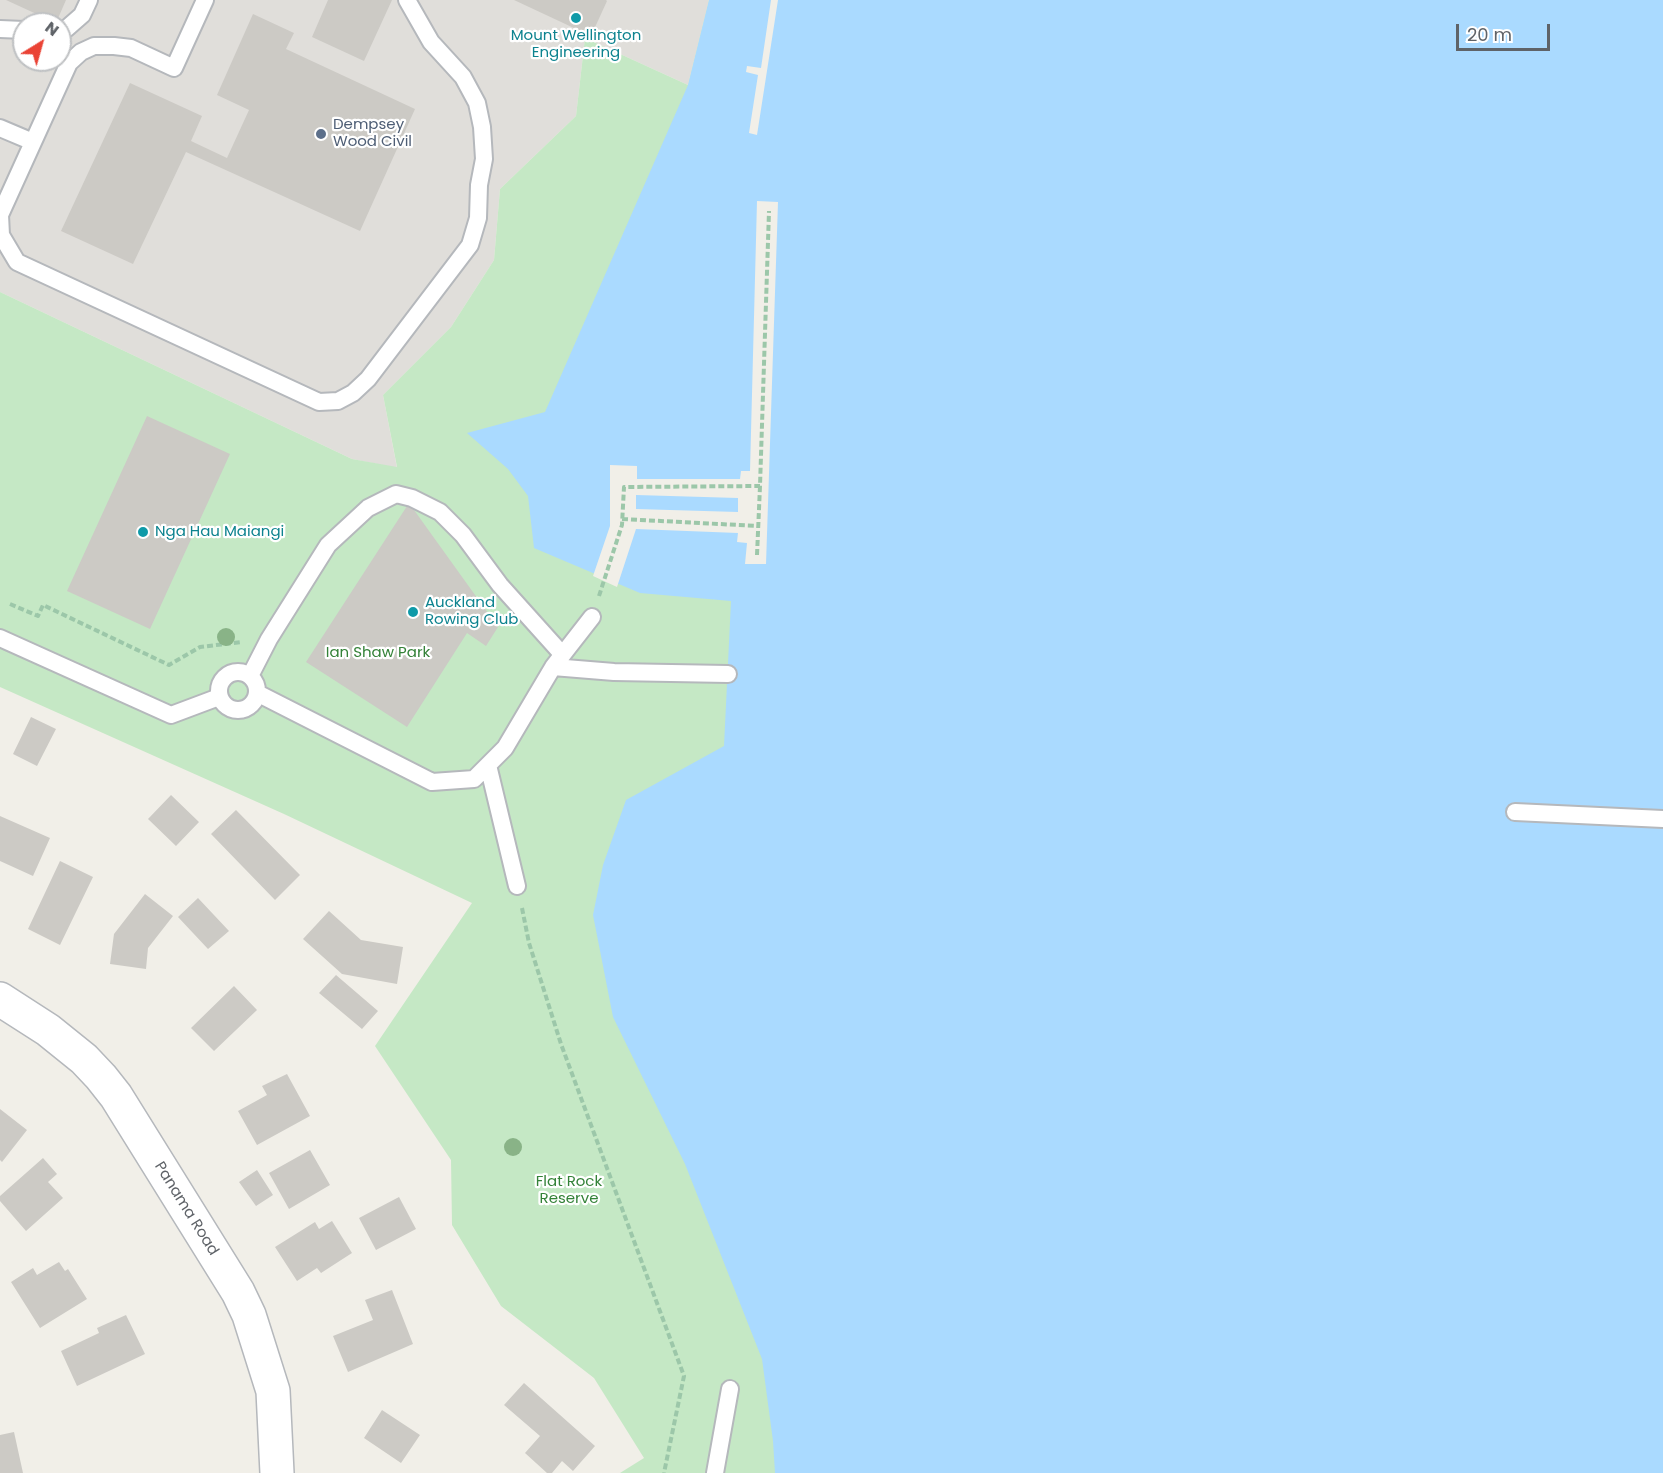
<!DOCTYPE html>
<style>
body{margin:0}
#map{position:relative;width:1663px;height:1473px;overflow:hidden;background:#f1efe8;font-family:Poppins,sans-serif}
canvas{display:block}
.north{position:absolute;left:12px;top:12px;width:60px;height:60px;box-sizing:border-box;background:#fff;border:2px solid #bfc1c3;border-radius:50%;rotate:37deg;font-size:16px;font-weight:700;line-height:24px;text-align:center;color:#5f6368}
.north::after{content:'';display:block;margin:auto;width:21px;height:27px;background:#ea4335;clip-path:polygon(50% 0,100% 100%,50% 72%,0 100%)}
.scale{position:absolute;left:1456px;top:24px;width:94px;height:27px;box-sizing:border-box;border:3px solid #5f6368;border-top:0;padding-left:8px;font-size:18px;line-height:21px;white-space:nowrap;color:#5f6368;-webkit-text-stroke:4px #fff;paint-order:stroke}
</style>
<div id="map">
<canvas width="1663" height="1473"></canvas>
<div class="north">N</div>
<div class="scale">20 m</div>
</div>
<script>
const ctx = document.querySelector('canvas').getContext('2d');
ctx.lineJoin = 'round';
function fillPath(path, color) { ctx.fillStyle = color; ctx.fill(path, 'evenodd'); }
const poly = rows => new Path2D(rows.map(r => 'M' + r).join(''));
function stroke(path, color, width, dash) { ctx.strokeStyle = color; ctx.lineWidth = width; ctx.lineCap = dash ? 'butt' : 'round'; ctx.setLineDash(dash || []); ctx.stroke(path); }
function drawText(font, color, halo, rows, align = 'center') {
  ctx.font = font + ' Poppins,sans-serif'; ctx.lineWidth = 4.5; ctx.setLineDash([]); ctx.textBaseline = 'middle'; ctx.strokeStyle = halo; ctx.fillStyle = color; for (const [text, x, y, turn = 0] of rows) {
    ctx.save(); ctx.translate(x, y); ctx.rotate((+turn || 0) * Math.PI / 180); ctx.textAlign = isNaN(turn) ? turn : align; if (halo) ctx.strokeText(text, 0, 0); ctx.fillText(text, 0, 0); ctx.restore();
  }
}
fillPath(poly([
 [0,0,709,0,688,85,585,38,576,116,500,189,494,260,451,327,383,395,397,468,352,459,0,292],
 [24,24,60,24,60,60,24,60]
]), '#e0deda');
fillPath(poly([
 [709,0,793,611,820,1473,620,1473,644,1458,594,1378,501,1306,452,1225,451,1160,375,1046,472,903,284,814,0,687,0,292,352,459,397,467,383,395,451,327,494,260,500,189,576,116,585,38,688,85]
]), '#c5e8c5');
fillPath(poly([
 [709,0,1663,0,1663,1473,775,1473,773,1441,762,1359,685,1164,613,1017,593,915,603,865,626,800,724,746,731,601,640,593,534,548,528,496,508,469,467,433,545,412,688,85]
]), '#aadaff');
fillPath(poly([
 [771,0,778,0,757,135,749,133,758,75,746,72,747,66,761,68],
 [757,201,778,202,766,564,745,564,747,543,737,542,738,533,636,529,617,587,593,576,610,526,610,465,637,466,637,479,740,479,741,471,750,471],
 [636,495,738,498,738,512,636,509]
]), '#f1efe8');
fillPath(poly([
 [6,0,66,0,56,23],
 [328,0,392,0,364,61,312,37],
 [514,0,606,0,607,1,591,36],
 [253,14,294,33,286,49,415,109,360,231,186,152,133,264,61,231,130,83,202,116,191,141,227,158,249,110,217,95],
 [147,416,230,454,150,629,67,591],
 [409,503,498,627,486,646,467,633,407,727,306,662],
 [31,717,56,729,37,766,13,754],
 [171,795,199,822,176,846,148,819],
 [236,810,300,875,275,900,211,834],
 [0,816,50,838,33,876,0,861],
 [60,861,93,877,60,945,28,929],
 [145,894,173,916,148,948,146,969,110,964,114,934],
 [198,898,229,931,208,949,178,917],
 [329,911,361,940,403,947,397,984,342,974,303,939],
 [336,975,378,1011,362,1029,319,993],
 [234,986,257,1010,214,1051,191,1028],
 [287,1074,310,1116,257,1145,238,1111,267,1095,262,1086],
 [0,1109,27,1130,2,1162,0,1160],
 [310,1150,330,1185,289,1209,269,1173],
 [43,1158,57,1174,48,1182,63,1198,26,1231,0,1201,0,1196],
 [257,1170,273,1195,256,1206,239,1182],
 [399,1197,416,1229,376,1250,359,1218],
 [332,1221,352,1253,321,1273,317,1268,297,1281,275,1247,315,1222,319,1229],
 [59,1262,65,1271,68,1269,87,1299,40,1328,11,1282,33,1268,37,1275],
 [392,1290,413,1344,348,1372,333,1336,373,1320,365,1300],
 [126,1315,145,1354,77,1386,61,1351,99,1333,97,1328],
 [524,1383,595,1446,573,1471,562,1461,552,1473,547,1473,525,1453,540,1436,504,1405],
 [382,1410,420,1435,401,1463,364,1438],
 [14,1432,23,1473,0,1473,0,1435]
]), '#cccac5');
const service = poly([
 [205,0,174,68,131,48,114,46,94,46,81,52,69,63,0,215,1,235,17,262,319,402,338,401,353,393,368,379,470,245,478,218,479,185,484,159,482,127,477,103,463,77,431,42,407,0],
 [0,29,24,30],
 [60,30,66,29,82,15,89,0],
 [0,128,33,142],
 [0,638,171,715,219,697],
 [553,667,614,672,728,674],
 '219 691a19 19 0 1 1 38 0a19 19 0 1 1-38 0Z',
 [250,676,269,639,328,545,368,508,396,494,412,498,440,512,463,535,500,585,562,654],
 [257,693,432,782,474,779,505,748,553,667,592,617],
 [488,765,517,886],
 [1515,812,1663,819],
 [715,1473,730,1389]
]);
const minor = poly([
 [0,999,48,1030,84,1059,101,1077,116,1096,238,1292,249,1315,273,1391,277,1473]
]);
stroke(service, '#b5b8bc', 20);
stroke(minor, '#b5b8bc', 36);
stroke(poly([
 [622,519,758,526],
 [757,555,760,486],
 [599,596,622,525,624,487,760,486,769,211],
 [10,604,38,616,43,605,169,665,200,647,242,642],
 [522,908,529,943,561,1044,684,1376,664,1473]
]), '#9cc7a9', 4, [6, 3]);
stroke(service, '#fff', 16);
stroke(minor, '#fff', 33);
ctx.fillStyle = '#89b387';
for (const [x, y] of [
 [226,637],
 [513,1147]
]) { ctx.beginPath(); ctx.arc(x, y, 9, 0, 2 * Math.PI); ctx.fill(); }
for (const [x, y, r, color] of [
 [576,18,6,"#0f9aa8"],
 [321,134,6,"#5c6f8a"],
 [143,532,6,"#0f9aa8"],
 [413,612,6,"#0f9aa8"]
]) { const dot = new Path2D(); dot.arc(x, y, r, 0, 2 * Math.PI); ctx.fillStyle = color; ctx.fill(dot); stroke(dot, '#fff', 2); }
drawText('15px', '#0d838f', '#fff', [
 ["Mount Wellington",576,36,"center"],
 ["Engineering",576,53,"center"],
 ["Nga Hau Maiangi",155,532],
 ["Auckland",425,603],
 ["Rowing Club",425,620]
], 'left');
drawText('15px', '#4e5e75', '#fff', [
 ["Dempsey",333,125],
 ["Wood Civil",333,142]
], 'left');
drawText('15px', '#348238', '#fff', [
 ["Ian Shaw Park",378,653],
 ["Flat Rock",569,1182],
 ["Reserve",569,1199]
]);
drawText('15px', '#5f6368', '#fff', [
 ["Panama Road",186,1209,58]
]);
</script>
